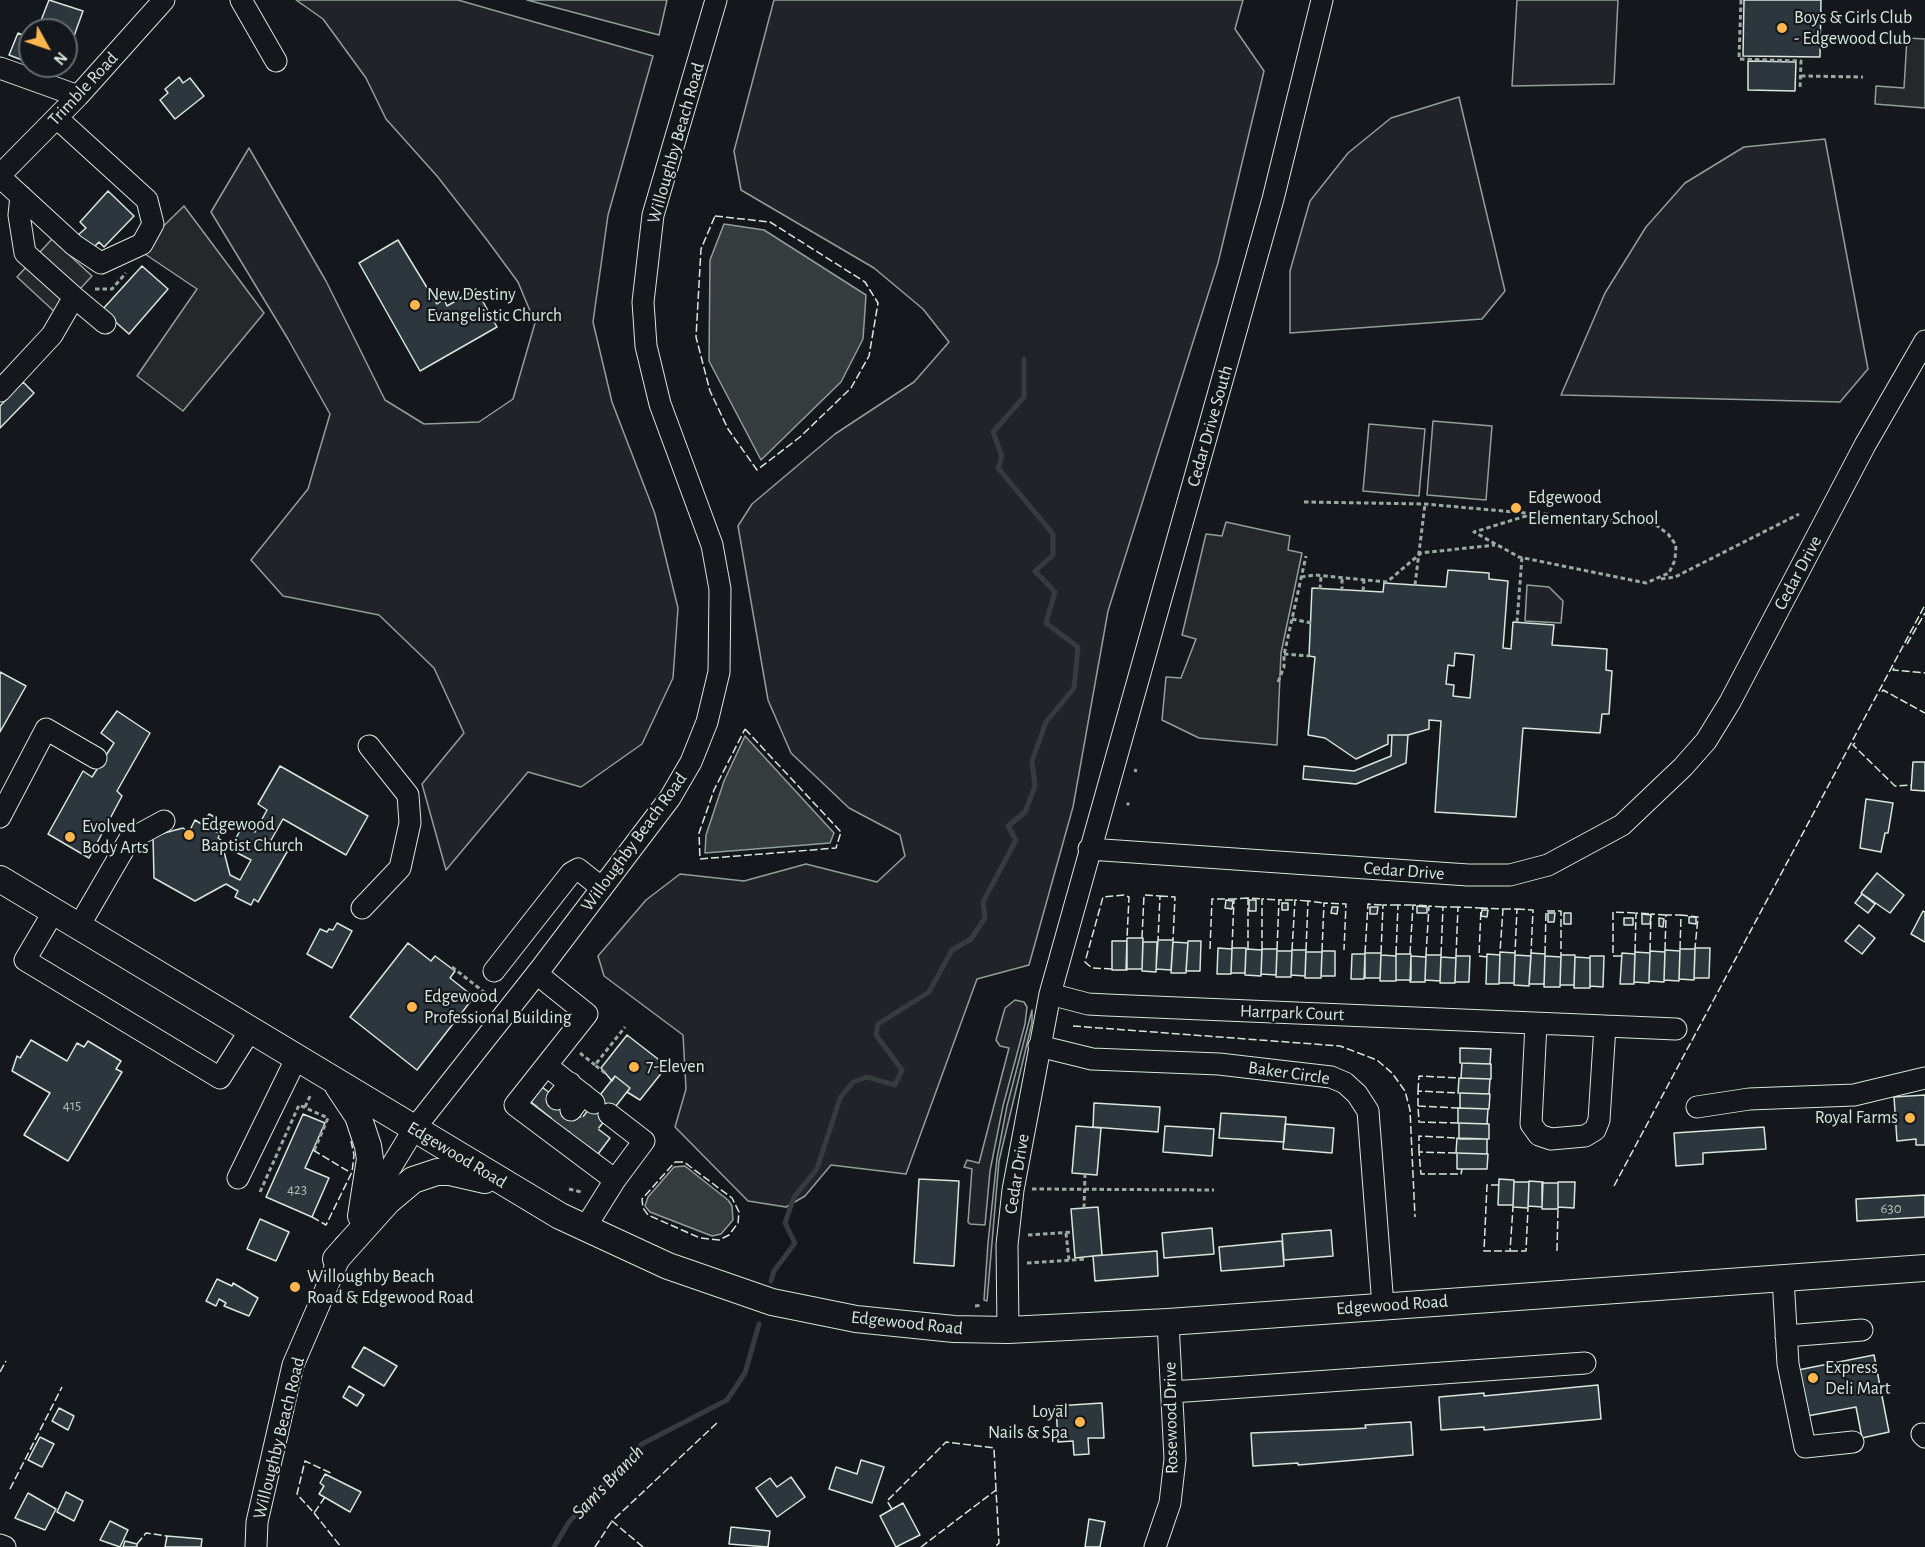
<!DOCTYPE html>
<style>
body{margin:0}
#map{position:relative;width:1925px;height:1547px;overflow:hidden;background:#14181c;font-family:"Alegreya Sans",sans-serif}
canvas{display:block}
.north{position:absolute;left:18px;top:18px;width:60px;height:60px;box-sizing:border-box;background:#14181c;border:2px solid #626a69;border-radius:50%;rotate:130deg;font-size:16px;font-weight:700;line-height:24px;text-align:center;color:#d8e6dc}
.north::after{content:'';display:block;margin:auto;width:21px;height:27px;background:#ffb74d;clip-path:polygon(50% 0,100% 100%,50% 72%,0 100%)}
</style>
<div id="map">
<canvas width="1925" height="1547"></canvas>
<div class="north">N</div>
</div>
<script>
const ctx = document.querySelector('canvas').getContext('2d');
ctx.lineJoin = 'round';
function fillPath(path, color) { ctx.fillStyle = color; ctx.fill(path, 'evenodd'); }
const poly = rows => new Path2D(rows.map(r => 'M' + r).join(''));
function stroke(path, color, width, dash) { ctx.strokeStyle = color; ctx.lineWidth = width; ctx.lineCap = dash ? 'butt' : 'round'; ctx.setLineDash(dash || []); ctx.stroke(path); }
function drawText(font, color, halo, rows, align = 'center') {
  ctx.font = font + ' "Alegreya Sans",sans-serif'; ctx.lineWidth = 4.5; ctx.setLineDash([]); ctx.textBaseline = 'middle'; ctx.strokeStyle = halo; ctx.fillStyle = color; for (const [text, x, y, turn = 0] of rows) {
    ctx.save(); ctx.translate(x, y); ctx.rotate((+turn || 0) * Math.PI / 180); ctx.textAlign = isNaN(turn) ? turn : align; if (halo) ctx.strokeText(text, 0, 0); ctx.fillText(text, 0, 0); ctx.restore();
  }
}
const green = poly([
 [296,0,458,0,653,56,608,215,593,322,612,402,655,514,678,608,673,678,642,744,581,787,528,772,446,870,422,784,464,733,434,668,379,615,283,596,251,560,308,489,330,414,288,339,211,212,249,148,326,281,385,400,424,424,479,422,513,399,535,323,518,282,487,240,437,176,386,119,366,78,323,19,296,0],
 [527,0,667,0,659,35,527,0],
 [774,0,1243,0,1235,29,1264,71,1218,263,1108,611,1073,807,1029,965,977,979,906,1174,831,1165,805,1196,786,1207,748,1201,675,1127,686,1089,683,1035,604,976,598,956,646,900,680,874,744,881,806,864,877,882,905,856,900,835,849,808,791,753,768,700,738,526,752,504,835,434,914,382,949,342,923,309,874,268,741,190,734,151,774,0],
 [1517,0,1618,0,1614,84,1512,86,1517,0],
 [1459,97,1505,291,1482,319,1290,333,1290,271,1310,201,1348,153,1391,118,1459,97],
 [1825,139,1868,369,1840,402,1561,395,1605,293,1646,227,1685,183,1744,147,1825,139],
 [1433,421,1492,426,1486,500,1427,495,1433,421],
 [1369,424,1425,429,1419,496,1363,491,1369,424],
 [1527,585,1549,587,1563,601,1561,623,1525,621,1527,585],
 [1015,1000,1024,1002,1027,1007,1025,1024,1003,1106,990,1171,985,1225,970,1224,968,1222,972,1169,964,1167,967,1160,979,1163,1009,1048,1000,1046,996,1040,1005,1008,1015,1000],
 [1032,1010,1032,1023,999,1161,987,1301,984,1300,988,1243,997,1158,1007,1106,1032,1010]
]);
fillPath(green, '#202428');
stroke(green, '#939e99', 1.5);
const parking = poly([
 [1907,38,1925,39,1925,108,1875,104,1876,86,1904,88,1907,38],
 [184,206,264,313,183,411,137,376,197,289,139,250,184,206],
 [52,239,92,276,57,314,17,277,52,239],
 [1226,522,1290,536,1288,550,1302,553,1281,653,1277,745,1199,738,1162,720,1166,677,1181,678,1196,639,1182,635,1206,534,1222,536,1226,522]
]);
fillPath(parking, '#24282b');
stroke(parking, '#939e99', 1.5);
const water = poly([
 [724,224,764,230,866,295,863,339,841,382,761,460,709,361,710,260,724,224],
 [745,736,834,833,830,843,705,853,706,835,724,781,745,736],
 [685,1166,728,1200,732,1206,733,1220,721,1234,712,1236,650,1212,645,1206,648,1197,674,1167,685,1166]
]);
fillPath(water, '#363b3e');
stroke(water, '#939e99', 1.5);
stroke(poly([
 [771,1281,774,1271,795,1243,785,1223,794,1197,817,1169,840,1098,853,1082,867,1077,895,1085,902,1070,876,1035,878,1024,929,992,952,950,971,939,985,918,983,902,1016,840,1008,826,1025,812,1035,786,1032,761,1046,722,1074,688,1078,647,1046,623,1055,592,1035,571,1053,555,1053,534,998,468,1002,456,993,432,1024,397,1024,359],
 [554,1547,569,1522,642,1444,727,1400,745,1373,759,1324]
]), '#363b3e', 5);
const building = poly([
 [49,0,83,11,74,36,66,33,66,30,40,23,49,0],
 [1744,0,1821,0,1820,57,1743,56,1744,0],
 [18,33,30,38,30,63,9,55,18,33],
 [1748,61,1796,62,1795,91,1748,90,1748,61],
 [179,77,183,83,190,78,204,96,175,119,160,100,168,93,165,89,179,77],
 [108,191,134,216,104,247,99,242,92,249,78,235,86,228,80,222,108,191],
 [398,240,437,304,444,299,447,306,476,289,497,327,420,371,359,263,398,240],
 [142,266,168,289,129,334,102,310,142,266],
 [23,382,34,393,0,428,0,406,23,382],
 [1448,570,1489,573,1489,579,1508,581,1503,648,1511,649,1513,622,1554,625,1552,645,1607,649,1606,670,1612,671,1609,714,1602,714,1600,733,1523,728,1516,817,1435,812,1441,721,1429,720,1429,729,1408,735,1388,735,1388,744,1356,759,1325,738,1308,735,1315,657,1309,656,1312,588,1383,592,1384,583,1446,587,1448,570],
 [1455,653,1474,655,1470,698,1453,696,1454,685,1446,684,1448,665,1454,666,1455,653],
 [0,672,26,686,0,732,0,672],
 [117,711,150,733,117,791,122,796,89,858,48,834,83,771,92,777,114,743,101,733,117,711],
 [1392,735,1408,735,1406,763,1356,784,1303,779,1304,766,1354,771,1391,756,1392,735],
 [1913,762,1925,762,1925,791,1911,790,1913,762],
 [280,766,368,816,346,855,283,819,270,842,287,852,258,902,254,899,251,905,235,897,238,891,226,884,195,901,154,878,153,836,183,828,189,832,195,820,203,825,209,814,218,819,212,829,220,834,218,838,221,840,230,875,240,880,251,860,230,849,243,825,255,832,267,810,258,804,280,766],
 [1866,799,1893,803,1888,833,1885,833,1881,852,1860,848,1866,799],
 [1877,873,1904,895,1890,913,1861,893,1877,873],
 [1862,894,1875,904,1868,913,1855,903,1862,894],
 [1226,900,1233,901,1232,909,1225,908,1226,900],
 [1249,900,1256,900,1256,911,1249,911,1249,900],
 [1282,903,1288,903,1288,910,1282,910,1282,903],
 [1417,906,1427,907,1427,913,1417,913,1417,906],
 [1332,907,1338,907,1337,914,1331,913,1332,907],
 [1370,907,1378,907,1377,914,1370,914,1370,907],
 [1482,910,1488,910,1487,917,1481,916,1482,910],
 [1923,911,1925,912,1925,942,1911,934,1923,911],
 [1548,913,1555,913,1554,922,1548,922,1548,913],
 [1564,913,1571,913,1571,924,1564,924,1564,913],
 [1642,914,1651,915,1650,924,1642,924,1642,914],
 [1689,917,1696,917,1696,924,1689,923,1689,917],
 [1624,918,1633,918,1633,925,1624,925,1624,918],
 [1659,918,1664,919,1663,927,1659,926,1659,918],
 [337,923,352,931,332,968,307,954,320,929,327,932,329,929,333,930,337,923],
 [1859,925,1875,938,1862,954,1845,941,1859,925],
 [1127,938,1143,938,1142,969,1126,969,1127,938],
 [1158,940,1173,940,1171,970,1156,969,1158,940],
 [1112,941,1127,941,1127,970,1112,970,1112,941],
 [1188,941,1201,941,1200,971,1186,971,1188,941],
 [1143,942,1157,942,1156,972,1142,971,1143,942],
 [1173,942,1188,943,1186,973,1171,973,1173,942],
 [408,943,431,961,435,956,455,971,450,978,474,997,417,1070,350,1017,408,943],
 [1218,948,1232,949,1231,974,1217,974,1218,948],
 [1232,948,1246,948,1245,973,1231,973,1232,948],
 [1695,948,1710,948,1709,978,1694,978,1695,948],
 [1246,949,1262,950,1261,976,1245,975,1246,949],
 [1262,949,1277,949,1276,975,1261,974,1262,949],
 [1680,949,1695,949,1694,980,1679,979,1680,949],
 [1292,950,1306,950,1305,976,1291,975,1292,950],
 [1665,950,1680,951,1679,981,1664,980,1665,950],
 [1277,951,1292,951,1291,977,1276,977,1277,951],
 [1322,951,1335,951,1335,976,1321,976,1322,951],
 [1650,951,1665,952,1664,982,1649,981,1650,951],
 [1306,952,1322,952,1321,978,1305,978,1306,952],
 [1500,952,1515,953,1514,983,1499,983,1500,952],
 [1635,952,1650,953,1649,983,1634,982,1635,952],
 [1365,953,1381,953,1380,978,1365,978,1365,953],
 [1531,953,1545,954,1544,984,1529,984,1531,953],
 [1622,953,1635,954,1634,984,1620,984,1622,953],
 [1352,954,1365,954,1364,979,1351,979,1352,954],
 [1396,954,1411,954,1411,980,1396,980,1396,954],
 [1487,954,1500,955,1499,984,1486,984,1487,954],
 [1381,955,1396,956,1396,981,1380,981,1381,955],
 [1426,955,1441,955,1440,981,1425,980,1426,955],
 [1515,955,1531,956,1529,986,1514,985,1515,955],
 [1561,955,1575,955,1574,985,1560,985,1561,955],
 [1411,956,1426,957,1425,982,1410,982,1411,956],
 [1456,956,1470,956,1469,982,1455,982,1456,956],
 [1545,956,1561,957,1560,987,1544,987,1545,956],
 [1590,956,1604,956,1603,987,1590,986,1590,956],
 [1441,957,1456,958,1455,983,1440,983,1441,957],
 [1575,957,1590,958,1590,988,1574,988,1575,957],
 [627,1035,667,1066,640,1100,627,1092,630,1088,615,1076,612,1081,601,1068,627,1035],
 [31,1040,67,1061,77,1043,84,1047,88,1041,121,1061,116,1069,122,1072,68,1161,24,1135,50,1093,12,1071,17,1056,20,1058,31,1040],
 [1460,1048,1491,1049,1490,1064,1460,1063,1460,1048],
 [1462,1063,1491,1064,1491,1079,1461,1078,1462,1063],
 [615,1076,630,1088,598,1129,610,1138,598,1154,531,1102,542,1087,582,1118,615,1076],
 [1459,1078,1490,1079,1489,1094,1458,1093,1459,1078],
 [1460,1093,1490,1094,1489,1109,1460,1108,1460,1093],
 [1925,1095,1925,1145,1916,1145,1916,1139,1897,1141,1894,1097,1925,1095],
 [1094,1103,1160,1107,1158,1132,1093,1127,1094,1103],
 [1458,1108,1488,1109,1487,1124,1458,1123,1458,1108],
 [1221,1113,1286,1117,1284,1142,1219,1138,1221,1113],
 [303,1114,325,1123,305,1168,329,1178,312,1217,266,1197,303,1114],
 [1459,1123,1489,1124,1489,1139,1459,1139,1459,1123],
 [1285,1124,1334,1128,1332,1153,1283,1149,1285,1124],
 [1076,1126,1101,1128,1097,1175,1072,1173,1076,1126],
 [1165,1126,1214,1129,1212,1156,1163,1152,1165,1126],
 [1764,1127,1766,1149,1703,1153,1703,1164,1676,1166,1674,1133,1764,1127],
 [1457,1138,1487,1139,1487,1154,1456,1153,1457,1138],
 [1457,1153,1488,1154,1487,1169,1457,1169,1457,1153],
 [919,1179,959,1181,954,1266,914,1263,919,1179],
 [1499,1179,1514,1180,1513,1205,1498,1205,1499,1179],
 [1529,1181,1543,1182,1542,1207,1528,1206,1529,1181],
 [1514,1182,1529,1182,1528,1208,1513,1207,1514,1182],
 [1558,1182,1575,1182,1574,1208,1558,1207,1558,1182],
 [1542,1183,1558,1183,1558,1209,1542,1209,1542,1183],
 [1925,1195,1925,1217,1857,1221,1856,1199,1925,1195],
 [1098,1207,1102,1255,1075,1258,1071,1209,1098,1207],
 [260,1219,289,1232,276,1261,247,1249,260,1219],
 [1212,1228,1214,1254,1164,1258,1162,1233,1212,1228],
 [1331,1230,1333,1256,1284,1260,1282,1234,1331,1230],
 [1282,1241,1284,1266,1221,1271,1219,1247,1282,1241],
 [1157,1251,1158,1276,1095,1281,1093,1256,1157,1251],
 [217,1279,232,1286,233,1283,258,1298,249,1316,224,1306,226,1303,219,1299,216,1306,206,1301,217,1279],
 [364,1347,397,1366,384,1386,352,1367,364,1347],
 [1874,1355,1889,1432,1862,1438,1856,1407,1807,1416,1798,1370,1874,1355],
 [1598,1385,1601,1419,1484,1430,1484,1427,1441,1430,1439,1397,1484,1393,1484,1396,1598,1385],
 [349,1386,364,1395,357,1406,343,1397,349,1386],
 [1102,1403,1104,1438,1088,1438,1089,1454,1074,1455,1073,1441,1058,1442,1056,1406,1102,1403],
 [59,1408,74,1416,68,1430,52,1421,59,1408],
 [1411,1422,1413,1455,1298,1465,1298,1463,1253,1466,1251,1433,1350,1429,1366,1428,1365,1425,1411,1422],
 [40,1437,54,1444,42,1467,28,1460,40,1437],
 [861,1460,884,1467,872,1503,829,1489,836,1467,857,1474,861,1460],
 [325,1474,361,1492,350,1512,319,1494,324,1486,320,1483,325,1474],
 [791,1477,805,1497,777,1517,756,1488,770,1478,777,1487,791,1477],
 [66,1492,83,1501,74,1521,57,1512,66,1492],
 [28,1493,56,1509,45,1530,15,1518,28,1493],
 [903,1503,920,1535,896,1547,880,1516,903,1503],
 [1089,1519,1105,1522,1100,1547,1085,1547,1089,1519],
 [110,1521,128,1530,120,1547,100,1540,110,1521],
 [731,1527,770,1531,768,1547,729,1544,731,1527],
 [167,1536,202,1539,201,1547,165,1547,167,1536],
 [125,1541,137,1544,137,1547,123,1547,125,1541]
]);
fillPath(building, '#2c363c');
stroke(building, '#d8e6dc', 1.5);
stroke(poly([
 [546,1113,557,1099],
 [560,1125,571,1110],
 [578,1139,601,1108]
]), '#313739', 21, [21, 10]);
const minor = poly([
 [241,0,276,61],
 [0,68,78,96],
 [0,175,78,96,164,0],
 [0,177,74,245,101,263,142,244,153,224,147,200,57,118],
 [74,297,105,323],
 [0,391,52,335,74,297,25,253,19,215,21,196],
 [0,817,46,729,96,758],
 [1089,849,1468,875,1510,875,1548,865,1622,825,1683,767,1706,741,1730,702,1865,445,1925,341],
 [362,908,400,868,410,823,408,795,369,746],
 [54,911,25,960,220,1078,251,1029],
 [79,926,129,840,164,821],
 [494,971,571,873,578,869,602,888],
 [537,974,587,1014,515,1105,615,1180,585,1228],
 [1050,994,1088,1004,1107,1005,1676,1029],
 [1536,1024,1531,1124,1539,1135,1551,1139,1585,1136,1595,1130,1599,1120,1605,1026],
 [1039,1046,1092,1059,1219,1064,1331,1077,1345,1083,1357,1094,1368,1111,1383,1306],
 [547,1066,594,1103],
 [557,1099,570,1083],
 [1697,1107,1749,1099,1854,1095,1925,1078],
 [571,1110,583,1094],
 [609,1114,644,1141,615,1180],
 [238,1178,297,1057],
 [365,1210,414,1129,542,967,670,798,691,762,707,722,719,672,720,589,712,545,660,404,646,346,643,302,653,215,716,0],
 [1783,1278,1788,1364,1805,1447,1853,1442],
 [1008,1330,1007,1245,1013,1190,1050,994,1273,199,1322,0],
 [1786,1336,1862,1330],
 [1172,1392,1585,1363],
 [1922,1434,1925,1437],
 [0,1545,5,1547],
 [256,1547,257,1522,293,1365,345,1245],
 [1155,1547,1170,1503,1175,1459,1168,1322]
]);
const major = poly([
 [0,879,560,1216,668,1266,772,1302,856,1319,954,1329,1008,1330,1168,1322,1925,1268],
 [338,1086,358,1116,368,1146,370,1159,361,1216],
 [336,1259,388,1201,413,1180,437,1172,450,1172,485,1180]
]);
stroke(minor, '#d8e6dc', 23);
stroke(major, '#d8e6dc', 28);
stroke(poly([
 [1741,0,1739,59,1801,61,1800,88],
 [1801,76,1863,77],
 [95,289,112,289,126,273],
 [1304,502,1425,504,1526,513,1545,514,1656,525,1668,534,1676,545,1675,560,1669,573,1646,583,1519,557,1474,532,1526,516,1526,513],
 [1301,577,1315,575,1387,582,1421,553,1495,545],
 [1661,579,1675,577,1799,514],
 [1415,585,1425,504],
 [1320,589,1321,576],
 [1342,591,1342,578],
 [1363,591,1364,580],
 [1292,619,1311,623],
 [1517,622,1522,557],
 [1284,654,1309,656],
 [1278,682,1284,667,1284,655,1306,556],
 [1135,772,1136,769],
 [1127,803,1129,805],
 [452,967,493,999],
 [580,1053,595,1065],
 [605,1073,595,1065,625,1027],
 [305,1107,311,1094],
 [569,1189,581,1192],
 [1032,1189,1214,1190],
 [260,1192,299,1105,328,1118,314,1151],
 [1084,1208,1085,1174],
 [1066,1233,1069,1260],
 [1028,1235,1073,1232],
 [1027,1263,1086,1259],
 [975,1306,982,1305]
]), '#9da8a2', 3, [4.5, 3]);
stroke(minor, '#14181c', 21);
stroke(major, '#14181c', 26);
stroke(poly([
 [715,216,770,222,865,282,878,303,869,356,851,388,800,437,757,470,728,429,710,391,696,337,701,249,715,216],
 [1907,644,1925,613],
 [1894,668,1893,670,1925,673],
 [1882,692,1883,690,1925,713],
 [745,729,841,832,836,848,700,859,699,833,714,790,745,729],
 [1855,743,1853,745,1895,786,1911,785],
 [1160,896,1175,897,1173,940],
 [1503,909,1517,909,1515,953],
 [1517,909,1533,910,1531,953],
 [1142,938,1144,895,1160,896,1158,940],
 [1232,948,1234,899,1248,898],
 [1210,949,1212,899,1234,899],
 [1248,949,1248,898,1262,899],
 [1262,949,1262,899,1279,900],
 [1277,949,1279,900,1295,900],
 [1680,949,1681,915,1698,917,1695,948],
 [1292,950,1295,900,1308,901],
 [1306,950,1308,901,1324,903],
 [1665,950,1666,915,1681,915],
 [1322,951,1324,903,1346,904,1344,950],
 [1650,951,1651,914,1666,915],
 [1635,952,1636,913,1651,914],
 [1365,953,1368,904,1383,905],
 [1381,953,1383,905,1398,905],
 [1396,954,1398,905,1413,905],
 [1410,954,1413,905,1429,906],
 [1545,954,1546,911,1561,911,1561,955],
 [1426,955,1429,906,1443,907],
 [1441,955,1443,907,1458,907],
 [1456,956,1458,907,1481,908],
 [1621,956,1613,956,1613,912,1636,913],
 [1487,957,1479,956,1481,908,1503,909,1500,952],
 [1112,969,1092,968,1085,962,1103,897,1124,895,1129,897,1127,938],
 [1073,1026,1340,1046,1377,1060,1392,1073,1405,1091,1410,1110,1415,1217],
 [1418,1091,1419,1076,1459,1078],
 [1418,1106,1418,1091,1458,1093],
 [1458,1123,1419,1122,1418,1106,1458,1108],
 [313,1150,351,1173],
 [1419,1152,1419,1136,1457,1138],
 [1456,1153,1419,1152,1421,1174,1461,1174,1462,1169],
 [675,1162,684,1162,732,1198,739,1212,738,1223,729,1235,719,1240,700,1238,648,1215,643,1208,642,1199,675,1162],
 [1499,1185,1487,1185,1484,1251,1510,1251,1513,1207],
 [1614,1186,1925,605],
 [312,1217,326,1225,352,1172,354,1155,351,1141],
 [1510,1251,1526,1251,1528,1208],
 [1557,1251,1558,1209],
 [0,1372,6,1361],
 [10,1489,62,1387],
 [325,1497,314,1513,297,1494,305,1461,333,1474],
 [892,1509,887,1501,946,1442,994,1448,996,1490],
 [314,1513,341,1547],
 [137,1544,146,1533,167,1536],
 [595,1547,612,1521],
 [643,1547,612,1521,719,1421],
 [921,1547,996,1490,999,1543,995,1547]
]), '#d8e6dc', 1.5, [8, 3]);
for (const [x, y, r, color] of [
 [1782,28,6,"#ffb74d"],
 [415,305,6,"#ffb74d"],
 [1516,508,6,"#ffb74d"],
 [189,835,6,"#ffb74d"],
 [70,837,6,"#ffb74d"],
 [412,1007,6,"#ffb74d"],
 [634,1067,6,"#ffb74d"],
 [1910,1118,6,"#ffb74d"],
 [295,1287,6,"#ffb74d"],
 [1813,1378,6,"#ffb74d"],
 [1080,1422,6,"#ffb74d"]
]) { const dot = new Path2D(); dot.arc(x, y, r, 0, 2 * Math.PI); ctx.fillStyle = color; ctx.fill(dot); stroke(dot, '#14181c', 2); }
drawText('15px', '#adbab4', null, [
 ["415",72,1105],
 ["423",297,1189],
 ["630",1891,1208]
]);
drawText('18px', '#d8e6dc', '#14181c', [
 ["Boys & Girls Club",1794,18],
 ["- Edgewood Club",1794,39],
 ["New Destiny",427,295],
 ["Evangelistic Church",427,316],
 ["Edgewood",1528,498],
 ["Elementary School",1528,519],
 ["Edgewood",201,825],
 ["Baptist Church",201,846],
 ["Evolved",82,827],
 ["Body Arts",82,848],
 ["Edgewood",424,997],
 ["Professional Building",424,1018],
 ["7-Eleven",646,1067],
 ["Royal Farms",1898,1118,"right"],
 ["Willoughby Beach",307,1277],
 ["Road & Edgewood Road",307,1298],
 ["Express",1825,1368],
 ["Deli Mart",1825,1389],
 ["Loyal",1068,1412,"right"],
 ["Nails & Spa",1068,1433,"right"]
], 'left');
drawText('18px', '#d8e6dc', '#14181c', [
 ["Trimble Road",83,89,-47],
 ["Willoughby Beach Road",676,143,-74],
 ["Cedar Drive South",1210,426,-74],
 ["Cedar Drive",1798,573,-62],
 ["Willoughby Beach Road",634,842,-54],
 ["Cedar Drive",1404,871,4],
 ["Harrpark Court",1292,1013,2],
 ["Baker Circle",1289,1073,8],
 ["Edgewood Road",457,1155,31],
 ["Cedar Drive",1017,1174,-81],
 ["Edgewood Road",1392,1305,-4],
 ["Edgewood Road",907,1323,6],
 ["Rosewood Drive",1171,1418,-91],
 ["Willoughby Beach Road",279,1438,-76]
]);
drawText('italic 20px', '#d8e6dc', '#14181c', [
 ["Sam's Branch",608,1482,-46]
]);
</script>
